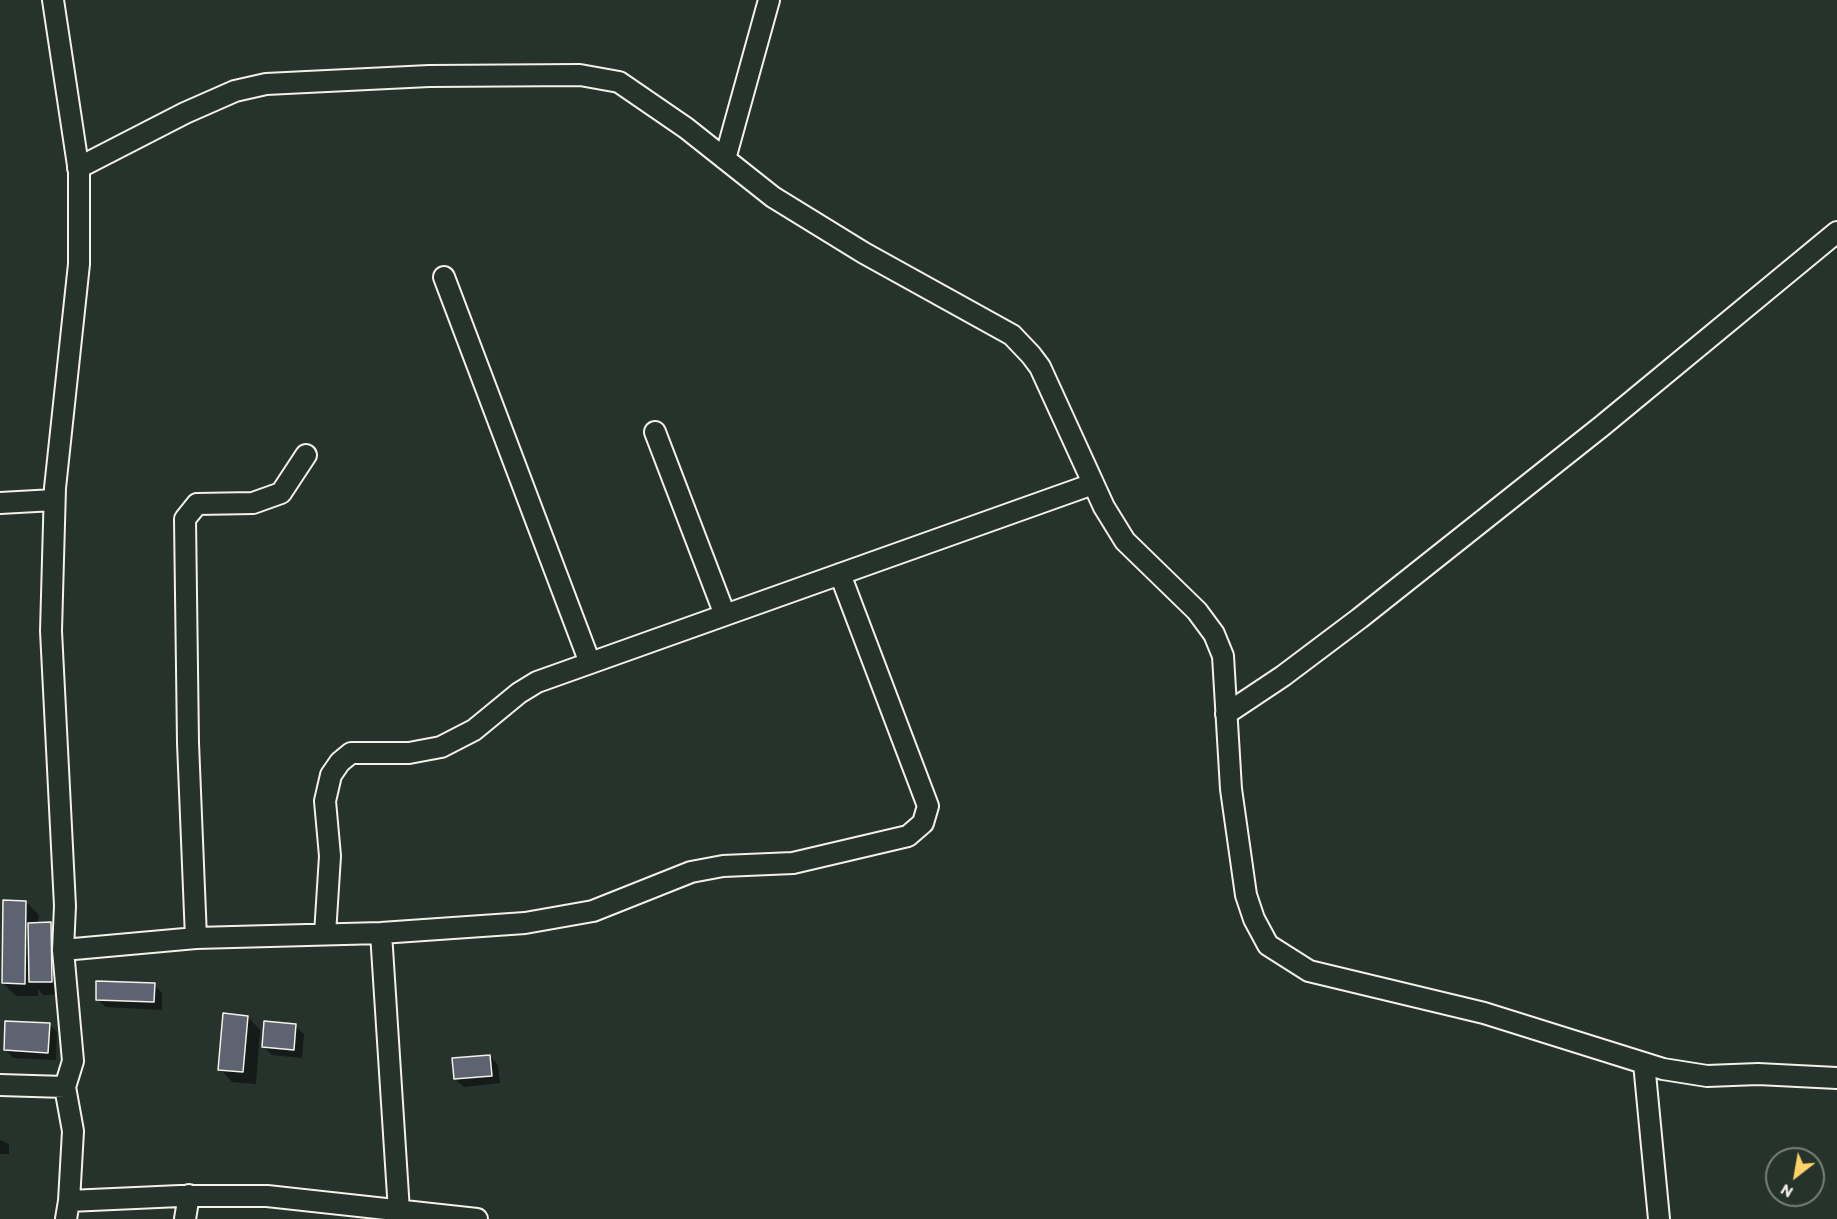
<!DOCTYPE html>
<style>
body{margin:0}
#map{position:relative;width:1837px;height:1219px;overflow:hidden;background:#26332d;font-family:Itim,sans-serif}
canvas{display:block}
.north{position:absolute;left:1765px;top:1147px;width:60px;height:60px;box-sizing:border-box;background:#26332d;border:2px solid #787f78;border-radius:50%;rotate:211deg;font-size:16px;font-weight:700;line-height:24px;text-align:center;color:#f4f1e8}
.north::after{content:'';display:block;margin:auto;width:21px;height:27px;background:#ffd166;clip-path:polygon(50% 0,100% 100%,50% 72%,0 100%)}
</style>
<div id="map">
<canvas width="1837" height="1219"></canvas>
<div class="north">N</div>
</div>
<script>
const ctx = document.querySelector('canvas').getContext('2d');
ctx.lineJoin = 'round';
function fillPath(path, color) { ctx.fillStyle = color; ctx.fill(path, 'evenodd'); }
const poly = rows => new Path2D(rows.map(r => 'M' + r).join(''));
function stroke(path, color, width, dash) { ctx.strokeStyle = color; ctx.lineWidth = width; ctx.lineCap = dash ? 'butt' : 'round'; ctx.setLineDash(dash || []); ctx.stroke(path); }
fillPath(poly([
 [26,902,39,915,38,924,50,924,63,937,64,994,43,995,38,989,38,996,16,996,3,983],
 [154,985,162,993,162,1010,106,1007,97,999],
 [248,1017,260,1030,256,1084,232,1082,220,1069],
 [49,1024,57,1032,56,1060,13,1058,5,1049],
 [295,1026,304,1034,302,1058,272,1055,264,1047],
 [490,1056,498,1065,500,1083,464,1087,455,1079],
 [0,1140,9,1144,9,1154,0,1154]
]), '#0007');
const building = poly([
 [3,900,26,901,25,984,2,983,3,900],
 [51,922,52,982,29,982,28,923,51,922],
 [96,981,155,983,154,1002,96,1000,96,981],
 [223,1013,248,1016,243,1072,218,1070,223,1013],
 [5,1021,50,1023,48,1053,4,1050,5,1021],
 [264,1021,296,1024,294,1050,262,1047,264,1021],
 [490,1055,492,1076,454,1079,452,1058,490,1055]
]);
fillPath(building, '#5e6371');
stroke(building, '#f4f1e8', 1.5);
const minor = poly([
 [53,0,79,172,79,264,55,488,51,631,65,906,63,950,73,1061,65,1087,73,1131,69,1201,66,1219],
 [725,159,769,0],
 [78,168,185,113,235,91,266,84,429,76,580,75,619,82,686,128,773,197,864,253,1012,335,1031,355,1040,367,1104,507,1125,541,1197,611,1214,634,1223,656,1231,789,1246,895,1254,919,1268,945,1309,971,1484,1013,1663,1069,1707,1076,1758,1074,1837,1078],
 [444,277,590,663],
 [655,432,725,615],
 [0,503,54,500],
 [1226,714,1283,676,1360,618,1602,426,1837,232],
 [381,933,399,1211],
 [325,934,330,856,325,801,331,775,340,762,351,753,409,753,441,747,474,730,519,693,537,682,1093,484],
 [196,938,188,743,185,519,197,504,253,503,281,493,306,455],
 [63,950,196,938,381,933,525,923,593,911,691,872,723,866,793,863,908,836,923,823,928,806,840,574],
 [1644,1063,1659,1219],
 [0,1085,65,1087],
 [69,1201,180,1196,267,1196,477,1219],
 [185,1219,189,1195]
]);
stroke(minor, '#f4f1e8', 24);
stroke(minor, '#26332d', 20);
</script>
